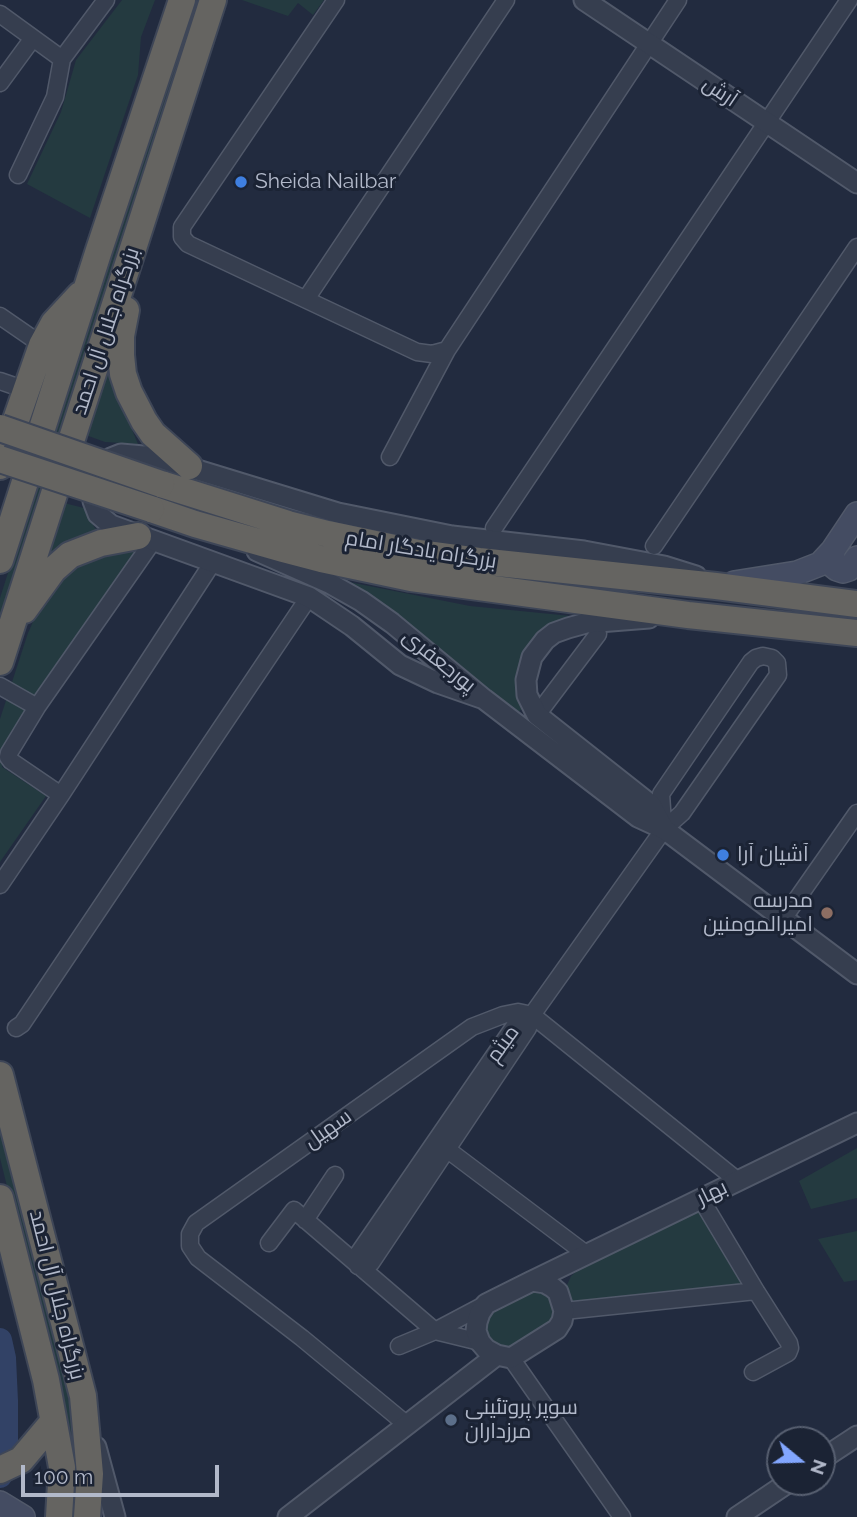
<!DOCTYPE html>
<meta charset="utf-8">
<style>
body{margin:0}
#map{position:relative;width:857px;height:1517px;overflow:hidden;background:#222b3f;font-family:Raleway,sans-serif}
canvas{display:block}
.north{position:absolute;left:766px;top:1426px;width:70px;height:70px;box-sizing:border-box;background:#1b2334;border:2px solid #575f70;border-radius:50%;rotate:109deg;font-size:19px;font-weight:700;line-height:28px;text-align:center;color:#b2b9ca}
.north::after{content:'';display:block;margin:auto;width:24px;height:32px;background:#82a6ff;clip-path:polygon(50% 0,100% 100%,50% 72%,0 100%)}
.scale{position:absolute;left:21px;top:1465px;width:198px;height:32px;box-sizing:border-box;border:4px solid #b2b9ca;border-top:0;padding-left:9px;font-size:21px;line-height:24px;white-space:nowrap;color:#b2b9ca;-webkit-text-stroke:5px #1b2334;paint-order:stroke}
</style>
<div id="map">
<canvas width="857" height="1517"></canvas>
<div class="north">N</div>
<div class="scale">100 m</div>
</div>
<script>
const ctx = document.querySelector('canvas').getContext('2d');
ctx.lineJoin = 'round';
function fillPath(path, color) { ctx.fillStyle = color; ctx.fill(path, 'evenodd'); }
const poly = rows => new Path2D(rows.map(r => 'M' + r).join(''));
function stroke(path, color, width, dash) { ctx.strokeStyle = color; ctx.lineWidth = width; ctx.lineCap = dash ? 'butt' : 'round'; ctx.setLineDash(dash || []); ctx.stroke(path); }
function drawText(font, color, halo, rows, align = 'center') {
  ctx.font = font + ' Raleway,Cairo,sans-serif'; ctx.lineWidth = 6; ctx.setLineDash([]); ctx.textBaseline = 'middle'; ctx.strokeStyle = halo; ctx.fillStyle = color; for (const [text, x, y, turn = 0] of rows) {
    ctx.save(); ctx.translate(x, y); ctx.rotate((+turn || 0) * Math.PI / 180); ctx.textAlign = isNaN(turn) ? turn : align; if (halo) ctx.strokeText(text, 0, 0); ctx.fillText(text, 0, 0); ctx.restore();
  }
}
fillPath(poly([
 [122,0,155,0,141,37,138,75,90,218,27,184,61,112,76,60],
 [195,0,205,0,0,624,0,598,60,409],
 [242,0,324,0,313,15,298,3,288,16],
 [115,338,122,406,138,444,105,442,83,434],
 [64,503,88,509,94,527,107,538,31,588],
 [106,551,138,552,7,747,2,767,46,796,0,862,0,719,28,633,47,590,66,568],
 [349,582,470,606,571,616,554,623,521,692,522,709,518,712,504,704,348,586],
 [0,1123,61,1352,76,1445,79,1483,76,1507,65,1420,0,1158],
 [857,1148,857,1198,811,1209,799,1181],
 [700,1209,746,1286,570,1306,566,1294,567,1285,571,1276,582,1267],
 [857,1231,857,1280,844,1282,818,1239],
 [539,1290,549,1296,554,1304,555,1313,553,1322,511,1350,491,1345,483,1320,486,1313,515,1295]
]), '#243a40');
stroke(poly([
 [0,1340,4,1358,6,1401,6,1445,0,1476]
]), '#324266', 24);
const minor = poly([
 [336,0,182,227,182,237,188,244,417,352,432,354,447,350],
 [0,14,62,59],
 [0,83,33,38],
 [18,175,55,97,62,59,106,0],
 [306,299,506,0],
 [0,316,42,345],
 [0,381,26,390],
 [390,457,447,350,678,0],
 [494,528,849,0],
 [654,546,857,247],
 [0,686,37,707],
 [537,715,598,634],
 [61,795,11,761,8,757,9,753,37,707,153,541],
 [0,885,61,795,213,562],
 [783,919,857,813],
 [532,1015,738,1181],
 [16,1028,22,1024,309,597],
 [440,1144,586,1254],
 [701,1199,756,1291,789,1343,790,1348,788,1353,753,1372],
 [305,1220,335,1175],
 [269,1243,294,1210,435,1331,480,1342],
 [358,1266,358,1254,518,1021,532,1015],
 [358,1266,371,1263,528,1028,532,1015],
 [564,1311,756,1291],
 [399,1346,435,1331,486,1304],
 [511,1358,622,1517],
 [406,1424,302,1338,198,1258,190,1246,190,1234,196,1223,472,1027,503,1015,518,1012,532,1015,664,829,682,813,778,675,777,663,772,658,763,656,756,658,751,662,661,794,663,823]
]);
const tertiary = poly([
 [584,0,857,183],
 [257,551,329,583,361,601,392,623,484,699,638,817,664,829,857,974],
 [649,618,586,623,568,628,554,633,545,640,532,657,526,680,527,695,537,715,651,805,664,829],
 [484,699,438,683,400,665,352,626,309,597,111,525,98,514,93,501,91,485,93,477,98,469,111,458,121,454,155,457,338,513,452,536,584,551,664,566,696,576],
 [532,1281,857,1123],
 [532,1281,545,1283,552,1287,558,1292,564,1311,562,1321,557,1329,511,1358,497,1355,486,1349,480,1342,476,1331,477,1322,480,1313,486,1304,532,1281],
 [96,1447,115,1517],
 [822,1459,857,1436],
 [288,1517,497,1355],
 [737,1517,789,1482]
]);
const secondary = poly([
 [833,550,832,565,837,569,843,571,849,569,857,558],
 [734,583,797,573,820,564,833,550,857,514],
 [0,1503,23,1517]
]);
const trunk = poly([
 [126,310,121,336,121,355,123,374,129,392,144,421,153,434,189,466],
 [0,466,42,345,54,323,80,295],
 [161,484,288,524,328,534,418,553,479,561,716,586,857,604],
 [151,509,195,524,283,549,321,559,411,578,688,615,857,633],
 [0,560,99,250,182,0],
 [24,610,53,570,70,555,101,543,138,536],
 [0,662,213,0],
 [0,1075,83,1396,90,1474,87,1517],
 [0,1198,46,1380,62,1467,59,1517],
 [0,1470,21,1460,53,1422]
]);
stroke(minor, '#51596a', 19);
stroke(tertiary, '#51596a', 23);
stroke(secondary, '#51596a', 26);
stroke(trunk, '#3e4657', 30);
stroke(minor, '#363e4f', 16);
stroke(tertiary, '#363e4f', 19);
stroke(secondary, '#444c62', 23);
stroke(trunk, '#656461', 26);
const trunkBridge = poly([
 [0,428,161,484],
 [0,459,151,509]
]);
stroke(trunkBridge, '#3e4657', 30, []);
stroke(trunkBridge, '#656461', 26);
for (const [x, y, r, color] of [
 [241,182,7,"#3f7fe0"],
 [723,855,7,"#3f7fe0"],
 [827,913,7,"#8d6e63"],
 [451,1420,7,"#5c6f8a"]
]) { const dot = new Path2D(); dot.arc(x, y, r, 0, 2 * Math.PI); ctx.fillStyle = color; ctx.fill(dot); stroke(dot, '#1b2334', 2.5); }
drawText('21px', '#b2b9ca', '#1b2334', [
 ["آرش",720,92,34],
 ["بزرگراه جلال آل احمد",106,331,-72],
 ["بزرگراه یادگار امام",421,550,9],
 ["پورجعفری",439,661,39],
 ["میثم",503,1044,-54],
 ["سهیل",328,1129,-35],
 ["بهار",712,1193,-26],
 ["بزرگراه جلال آل احمد",57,1295,76]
]);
drawText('21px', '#b2b9ca', '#1b2334', [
 ["Sheida Nailbar",255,182],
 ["آشیان آرا",737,855],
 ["مدرسه",813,901,"right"],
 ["امیرالمومنین",813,925,"right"],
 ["سوپر پروتئینی",465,1408],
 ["مرزداران",465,1432]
], 'left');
</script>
